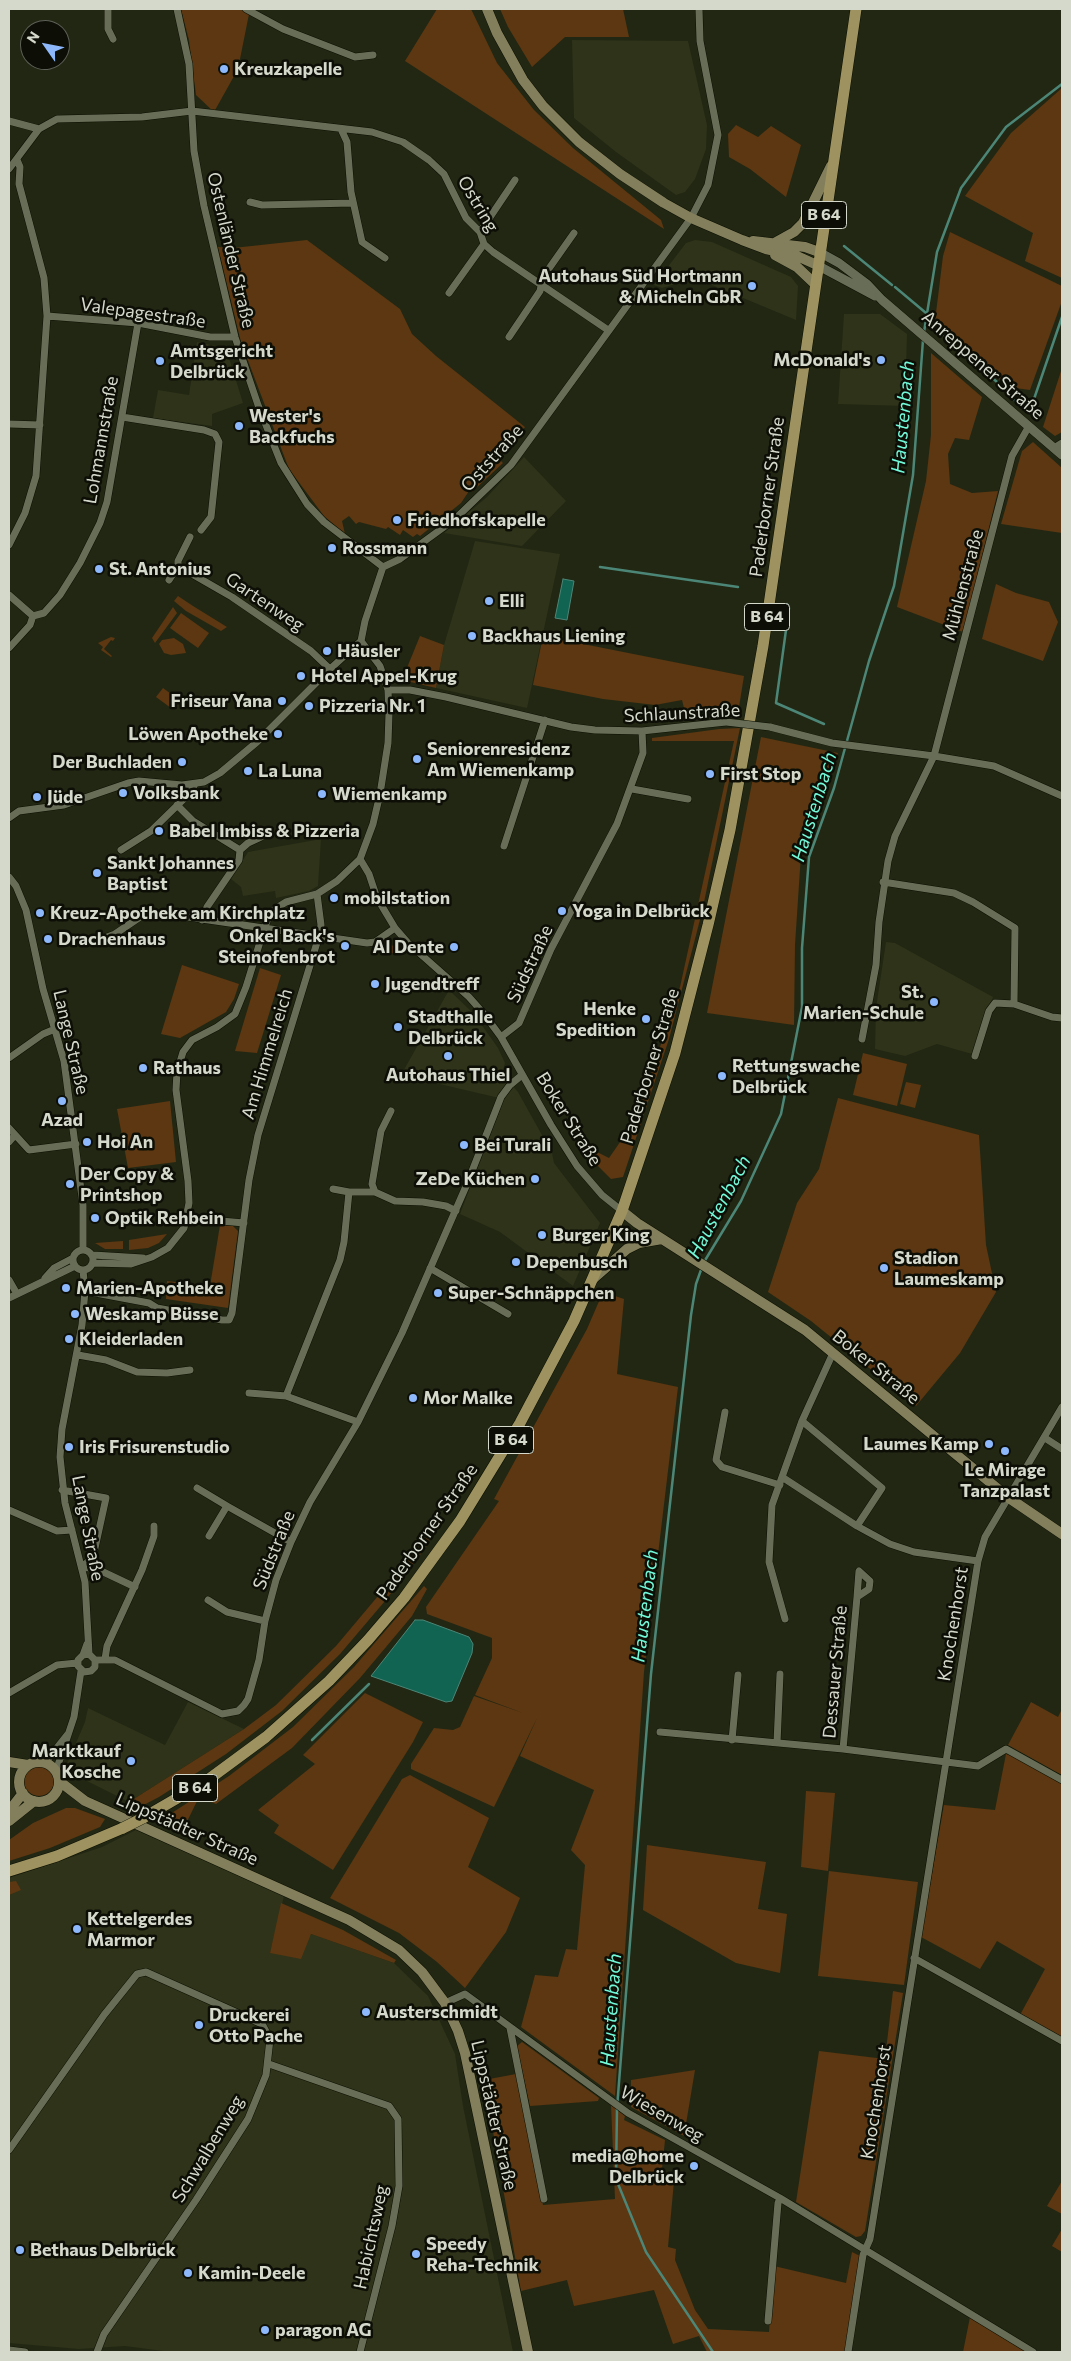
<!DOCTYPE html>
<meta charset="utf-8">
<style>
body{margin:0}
#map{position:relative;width:1071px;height:2361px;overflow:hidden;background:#222713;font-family:Commissioner,sans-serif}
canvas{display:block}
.frame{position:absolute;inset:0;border:10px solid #d5d9cc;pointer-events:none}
.north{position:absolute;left:20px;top:20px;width:50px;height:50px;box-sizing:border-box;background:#0d0f07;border:1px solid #5d6056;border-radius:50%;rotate:303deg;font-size:14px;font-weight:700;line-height:20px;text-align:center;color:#d5d9cc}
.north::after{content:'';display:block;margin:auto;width:18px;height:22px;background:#8db9fc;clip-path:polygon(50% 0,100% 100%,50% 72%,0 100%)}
</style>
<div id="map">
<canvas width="1071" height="2361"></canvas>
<div class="frame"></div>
<div class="north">N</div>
</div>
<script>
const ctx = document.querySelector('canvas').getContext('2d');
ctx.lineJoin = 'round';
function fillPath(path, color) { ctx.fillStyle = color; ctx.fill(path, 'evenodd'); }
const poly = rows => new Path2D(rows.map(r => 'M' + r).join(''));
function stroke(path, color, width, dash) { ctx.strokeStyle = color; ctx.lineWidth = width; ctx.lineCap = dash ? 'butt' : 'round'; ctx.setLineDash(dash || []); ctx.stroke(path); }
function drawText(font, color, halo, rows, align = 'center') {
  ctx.font = font + ' Commissioner,sans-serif'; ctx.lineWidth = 5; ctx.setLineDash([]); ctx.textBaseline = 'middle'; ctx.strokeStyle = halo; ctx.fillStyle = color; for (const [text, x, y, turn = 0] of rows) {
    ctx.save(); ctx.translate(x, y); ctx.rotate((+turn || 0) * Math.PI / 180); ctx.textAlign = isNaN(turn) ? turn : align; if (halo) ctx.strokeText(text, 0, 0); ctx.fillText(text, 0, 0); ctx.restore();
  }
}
fillPath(poly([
 [572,40,688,41,707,125,706,149,695,179,685,192,676,195,616,152,574,118],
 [695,240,712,242,791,277,798,286,796,320,695,278,662,288,654,285,686,243],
 [844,314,880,314,907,334,905,406,838,404],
 [197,342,220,347,230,361,243,403,212,414,212,426,153,418,158,390,189,395],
 [524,457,566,501,522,546,444,533,487,497],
 [475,541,560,554,527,708,436,688,444,645],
 [321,839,318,886,309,891,276,898,275,891,243,896,241,887,231,879,248,852],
 [886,942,895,943,993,997,972,1054,937,1044,905,1056,875,1049,876,1008],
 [449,990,474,1014,498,1048,505,1063,502,1074,518,1092,552,1153,554,1163,600,1223,573,1286,500,1232,460,1214,503,1102,495,1097,401,1075],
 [188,1702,244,1729,129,1802,67,1771,66,1766,85,1722,88,1708,165,1745],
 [136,1830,284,1896,270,1953,311,1934,394,1963,428,1996,455,2054,463,2106,513,2352,171,2352,125,2346,79,2349,9,2343,9,1878,102,1847]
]), '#2e3319');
fillPath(poly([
 [181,9,241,9,249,14,238,69,214,112,196,95,189,40],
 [437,9,471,9,497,63,534,110,573,148,661,220,664,229,405,61],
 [500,9,623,9,629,37,565,37,532,67,508,27],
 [1062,88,1062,278,1025,261,1033,233,965,196,1011,133],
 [736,125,758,137,771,126,801,145,786,197,750,169,729,157,728,134],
 [950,232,1062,286,1062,301,1030,390,1008,387,935,321,943,256],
 [307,240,400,309,412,334,436,356,525,427,498,458,503,463,472,492,469,491,461,503,420,536,417,534,413,537,403,530,400,535,388,527,386,529,359,522,356,524,349,516,342,521,345,534,324,516,289,469,241,342,218,247,233,248],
 [931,353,982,397,969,440,955,438,948,454,950,484,972,493,998,491,963,632,897,607,926,481,931,435],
 [1062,368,1062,432,1055,436,1043,427],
 [1033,442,1062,468,1062,533,1001,524,1022,451],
 [996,584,1016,593,1049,602,1058,622,1043,661,982,639],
 [178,596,193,606,227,627,221,631,186,611,174,601],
 [173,607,177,613,155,643,152,638],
 [181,613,209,633,198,648,170,628],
 [420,636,444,645,436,688,402,680],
 [543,636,744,676,739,707,707,708,685,712,682,700,655,705,603,699,533,685],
 [111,637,115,638,113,641,111,640,104,649,112,656,111,657,101,650,103,647,98,643],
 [174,638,183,644,186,653,171,655,164,653,159,644,162,640],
 [163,688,178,699,171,708,156,697],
 [740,728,702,912,669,1039,623,1177,611,1179,578,1146,579,1143,609,1158,636,1119,680,987,734,741,652,741,652,738,719,729],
 [761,737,838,753,801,854,795,945,794,1025,707,1013],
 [387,940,398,951,398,954,384,952,380,944],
 [182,965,239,984,234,999,226,1012,180,1038,161,1034],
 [260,968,281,975,257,1053,235,1051],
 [863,1053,907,1064,897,1106,853,1095],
 [906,1082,921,1085,915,1108,900,1104],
 [838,1098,979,1135,986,1245,996,1292,960,1353,916,1406,811,1321,768,1292,797,1203,819,1169],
 [170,1101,176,1162,128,1168,117,1109],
 [220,1225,233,1226,238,1231,228,1308,166,1299,167,1281,210,1286],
 [167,1234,159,1243,148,1248,129,1250,129,1240],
 [123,1241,123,1249,105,1249,95,1243],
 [603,1292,624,1299,617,1374,678,1387,644,1672,615,2096,521,2027,535,1975,558,1977,566,1949,577,1950,585,1865,571,1850,594,1790,520,1756,537,1718,494,1807,411,1769,411,1764,434,1728,453,1730,460,1727,474,1696,523,1713,475,1695,492,1658,492,1638,427,1614,426,1607,499,1501,494,1499,587,1329],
 [436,1527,426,1547,385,1601,340,1654,282,1711,226,1754,159,1797,134,1810,129,1809,129,1802,244,1729,276,1705,336,1646],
 [424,1586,427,1589,412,1616,360,1678,292,1748,216,1804,199,1797,181,1834,163,1826,164,1818,229,1776,293,1727,354,1667],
 [365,1693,423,1722,413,1742,333,1870,274,1833,279,1825,258,1810,315,1764,303,1755],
 [1031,1702,1058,1717,1062,1709,1062,1775,1008,1745],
 [1006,1754,1013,1756,1062,1784,1062,2038,1020,2015,1045,1969,997,1941,980,1969,921,1937,944,1805,995,1810],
 '24 1781a15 15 0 1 1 30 0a15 15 0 1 1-30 0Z',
 [410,1775,489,1818,468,1867,520,1898,506,1932,465,1988,437,1962,399,1933,330,1898,402,1779],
 [806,1791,835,1793,828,1871,801,1867],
 [66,1808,75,1808,105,1819,100,1827,50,1848,9,1861,9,1840,33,1823],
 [647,1845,766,1862,758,1909,787,1914,780,1973,736,1963,643,1910],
 [829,1871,918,1882,904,1985,818,1976],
 [16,1881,21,1890,9,1895,9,1882],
 [281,1903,343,1930,396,1960,394,1963,311,1934,301,1959,270,1953],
 [893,1991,903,1993,865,2231,861,2236,856,2237,796,2202,819,2051,885,2059],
 [522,2042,599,2098,598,2101,530,2106,517,2046],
 [695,2070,684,2136,631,2107,631,2080],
 [516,2074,543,2205,615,2199,611,2105,625,2116,624,2120,665,2140,661,2179,674,2181,668,2247,676,2249,675,2260,695,2310,708,2329,769,2332,774,2266,846,2283,852,2252,860,2256,846,2352,707,2352,699,2336,673,2344,654,2290,574,2306,567,2280,521,2291,484,2080],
 [1062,2181,1062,2214,1047,2206],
 [1062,2229,1062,2252,1052,2246],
 [970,2317,1026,2352,963,2352]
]), '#5c3711');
const water = poly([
 [563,579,574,581,567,620,555,618,563,579],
 [415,1620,423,1620,469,1637,473,1644,472,1653,452,1701,446,1702,371,1676,415,1620]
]);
fillPath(water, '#116352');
stroke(water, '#4c8677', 1);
stroke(poly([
 [844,246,892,285],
 [895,287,926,313],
 [925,319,1005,389,1019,405,1034,399,1062,317],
 [924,332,937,252,961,188,1006,127,1062,84],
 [600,567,738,587],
 [787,604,789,608,776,703,824,724],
 [704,1262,741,1201,781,1114,802,1007,802,948,809,857,834,788,869,661,894,586,913,475,923,340],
 [702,1267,696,1284,691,1315,651,1674,617,2108,616,2179,646,2252,713,2352],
 [312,1740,369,1684]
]), '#4c8677', 2.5);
const minor = poly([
 [108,9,108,29,113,39],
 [177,9,189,64,194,151,204,206,235,337,258,405,281,463,307,504,324,522,383,567],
 [246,9,283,29,355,57,373,55],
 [9,121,39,129],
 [341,129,347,142,351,192,362,242,385,258],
 [9,169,39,129,57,119,142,117,192,111,372,132,403,142,429,160,444,174,466,218,480,232,484,244,493,252,608,330],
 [250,202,262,205,353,203],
 [480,232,515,180],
 [449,293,484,244],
 [47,316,138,323,210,337,235,337],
 [509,337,540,291,543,277,574,233],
 [122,417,204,430,215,434,219,442,211,517,201,530],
 [9,424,40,425],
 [1054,448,1062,443],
 [9,545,25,513,36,476,47,316,44,278,19,184,20,167,17,160],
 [178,566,232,597,311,651,330,669],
 [169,580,178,566,178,561,190,537],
 [9,595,33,616],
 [9,648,30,625,33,616,44,613,60,595,80,563,100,523,107,502,138,323],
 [388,690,410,690,446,697,571,727,595,730,642,731,726,722],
 [770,727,832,743,934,756,994,766,1062,796],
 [632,789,688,799],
 [177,805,193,821,240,850],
 [9,818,19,811,64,805,128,783,139,781,182,785,204,782,220,773,257,742,330,669,361,641,365,621,383,567,400,559,455,519,511,465,691,218,708,185,718,135,700,41,699,9],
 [504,846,545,720],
 [121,850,151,831,190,793,195,784],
 [360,859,369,874,377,898,395,928,408,943,469,997,484,1014,501,1037,551,1125,577,1166,602,1195,622,1211],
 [9,877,16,886,26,910,43,989,64,1061,83,1205,83,1249],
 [883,882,954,893,973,902,1015,928,1014,1004],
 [202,920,207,907,239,860,240,850,248,843,261,837],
 [102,939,115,934,143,915,188,917,367,943,375,942,395,928],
 [501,1037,519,1023,551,949,617,824,643,753,642,731],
 [862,1039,876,965,879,922,888,861,895,836,934,756,1012,456,1029,426],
 [975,1056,989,1011,995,1003,1014,1004,1052,1017,1062,1018],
 [9,1058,43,1034,55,1029],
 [9,1128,29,1150,76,1144],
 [9,1142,15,1135],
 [333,1189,349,1192,375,1192,395,1201,423,1202,446,1206,456,1211],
 [375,1192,372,1184,381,1131,391,1111],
 [187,1218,244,1223],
 '73 1260a10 10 0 1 1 20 0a10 10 0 1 1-20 0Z',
 [93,1255,143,1258],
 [93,1263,131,1264,152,1257,168,1248,184,1228,189,1203,188,1181,176,1090,177,1072,183,1052,192,1040,217,1027,235,1014,246,987,264,929,269,916,275,909,286,902,317,894,337,881,360,859,373,824,380,794,388,743,389,713,388,690,380,666,361,641],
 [430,1268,508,1314],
 [83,1270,85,1291,82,1325,62,1429,60,1457,65,1503,85,1582,89,1654],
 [45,1278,54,1268,73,1258],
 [9,1280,17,1294],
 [85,1291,149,1303,157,1308,222,1320,229,1320,232,1313,249,1180,258,1135,319,936,321,925,317,894],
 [9,1298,75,1266],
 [78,1355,106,1360,137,1372,167,1373,190,1370],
 [249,1393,286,1396,358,1422],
 [286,1396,340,1260,344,1242,349,1192],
 [725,1412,716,1460,722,1467,780,1485],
 [802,1421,882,1488,857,1526],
 [1045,1438,1062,1449],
 [782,1477,857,1526,890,1544,914,1552,978,1561],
 [197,1488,227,1506],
 [62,1490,106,1498,93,1557,82,1567],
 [9,1510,57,1531,72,1530],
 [209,1536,227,1506,291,1542],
 [82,1567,97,1569,135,1587],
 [208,1600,227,1612,265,1621],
 [785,1619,769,1562,772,1505,802,1421,833,1353],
 [83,1655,89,1654,95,1660,95,1667,91,1671,84,1672,78,1666,78,1660,83,1655,87,1644],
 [105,1659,107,1646,142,1570,154,1536,154,1526],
 [95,1660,115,1660,222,1714,238,1711,244,1705,248,1699,259,1660,265,1621,276,1580,291,1542,310,1502,358,1422,402,1333,467,1184,501,1097,510,1085,522,1075],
 [9,1693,57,1665,77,1663],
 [660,1732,843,1749,978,1766,1006,1749,1062,1780],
 [732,1740,738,1675],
 [777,1743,780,1674],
 [843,1749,857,1597,869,1589,870,1581,859,1571,857,1597],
 [45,1763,68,1734],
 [56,1771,74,1717,81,1671],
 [914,1958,1062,2041],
 [445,2003,465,1994,628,2113,780,2198,1033,2352],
 [510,2028,544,2199],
 [269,2064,389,2106,398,2119,399,2186,392,2226,360,2352],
 [9,2150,104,2015,137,1974,146,1972,262,2024,270,2039,266,2075,248,2119,196,2200,104,2334,97,2352],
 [768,2321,778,2203,780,2198],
 [9,2350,25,2352],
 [848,2352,863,2255,870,2239,978,1561,985,1537,1062,1407]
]);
const tertiary = poly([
 [819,252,839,263,867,284,882,300,1062,455],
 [817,265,875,296]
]);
const secondary = poly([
 [487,9,497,33,523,80,543,106,579,142,620,174,664,203,691,218,742,240,766,249,797,256,817,265],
 [753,241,805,247,819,252],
 [776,242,794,232,803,223,831,166],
 [775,255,797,267,815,284],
 [622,1211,637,1223,805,1330,1009,1498,1062,1534],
 [594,1278,627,1249,639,1243,662,1239],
 [9,1762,28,1765],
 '19 1782a20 20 0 1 1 40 0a20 20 0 1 1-40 0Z',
 [59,1781,85,1801,349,1920,399,1950,422,1972,445,2003,458,2031,465,2053,528,2352],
 [9,1811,23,1793],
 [9,1821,34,1801]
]);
const primary = poly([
 [143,1818,205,1782,266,1737,329,1681,368,1640,404,1598,460,1521,520,1423,574,1321,622,1211,675,1053,708,925,730,830,763,646,856,9],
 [9,1871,57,1856,123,1828]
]);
stroke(minor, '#0c1001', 8);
stroke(tertiary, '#0c1001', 10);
stroke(secondary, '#0c1001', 11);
stroke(primary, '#0c1001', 12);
stroke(minor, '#686d57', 7);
stroke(tertiary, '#686d57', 9);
stroke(secondary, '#837f5c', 10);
stroke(primary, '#9d9260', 11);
const minorBridge = poly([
 [726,722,770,727]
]);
const primaryBridge = poly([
 [123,1828,143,1818]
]);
stroke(minorBridge, '#0c1001', 8, []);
stroke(primaryBridge, '#0c1001', 12, []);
stroke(minorBridge, '#686d57', 7);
stroke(primaryBridge, '#9d9260', 11);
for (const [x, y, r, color] of [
 [224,69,5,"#8db9fc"],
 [752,286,5,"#8db9fc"],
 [881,360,5,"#8db9fc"],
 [160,361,5,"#8db9fc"],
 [239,426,5,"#8db9fc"],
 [397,520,5,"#8db9fc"],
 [332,548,5,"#8db9fc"],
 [99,569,5,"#8db9fc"],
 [489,601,5,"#8db9fc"],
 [472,636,5,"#8db9fc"],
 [327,651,5,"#8db9fc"],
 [301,676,5,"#8db9fc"],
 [282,701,5,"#8db9fc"],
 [309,706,5,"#8db9fc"],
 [278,734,5,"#8db9fc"],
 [417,759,5,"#8db9fc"],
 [182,762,5,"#8db9fc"],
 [248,771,5,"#8db9fc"],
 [710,774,5,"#8db9fc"],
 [123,793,5,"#8db9fc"],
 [322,794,5,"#8db9fc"],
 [37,797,5,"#8db9fc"],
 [159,831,5,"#8db9fc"],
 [97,873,5,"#8db9fc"],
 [334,898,5,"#8db9fc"],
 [562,911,5,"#8db9fc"],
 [40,913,5,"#8db9fc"],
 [48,939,5,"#8db9fc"],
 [345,946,5,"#8db9fc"],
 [454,947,5,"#8db9fc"],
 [375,984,5,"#8db9fc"],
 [934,1002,5,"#8db9fc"],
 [646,1019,5,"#8db9fc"],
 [398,1027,5,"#8db9fc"],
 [448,1056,5,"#8db9fc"],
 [143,1068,5,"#8db9fc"],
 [722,1076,5,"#8db9fc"],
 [62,1101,5,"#8db9fc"],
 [87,1142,5,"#8db9fc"],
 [464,1145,5,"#8db9fc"],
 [535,1179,5,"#8db9fc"],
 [70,1184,5,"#8db9fc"],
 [95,1218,5,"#8db9fc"],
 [542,1235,5,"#8db9fc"],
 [516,1262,5,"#8db9fc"],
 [884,1268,5,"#8db9fc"],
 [66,1288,5,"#8db9fc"],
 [438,1293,5,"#8db9fc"],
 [75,1314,5,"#8db9fc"],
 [69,1339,5,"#8db9fc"],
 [413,1398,5,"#8db9fc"],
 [989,1444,5,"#8db9fc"],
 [69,1447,5,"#8db9fc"],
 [1005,1451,5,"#8db9fc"],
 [131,1761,5,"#8db9fc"],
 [77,1929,5,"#8db9fc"],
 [366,2012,5,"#8db9fc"],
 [199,2025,5,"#8db9fc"],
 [694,2166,5,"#8db9fc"],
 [20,2250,5,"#8db9fc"],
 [416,2254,5,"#8db9fc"],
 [188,2273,5,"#8db9fc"],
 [265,2330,5,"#8db9fc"]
]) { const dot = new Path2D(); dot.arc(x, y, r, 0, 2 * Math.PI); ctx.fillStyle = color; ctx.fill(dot); stroke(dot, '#0d0f07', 2); }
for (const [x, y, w] of [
 [824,215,45],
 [767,617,45],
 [511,1440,45],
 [195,1788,45]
]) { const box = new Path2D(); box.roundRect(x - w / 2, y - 13.5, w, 27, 4); ctx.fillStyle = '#0d0f07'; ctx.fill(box); stroke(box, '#d5d9cc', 1); }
drawText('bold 16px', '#d5d9cc', null, [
 ["B 64",824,215],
 ["B 64",767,617],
 ["B 64",511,1440],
 ["B 64",195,1788]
]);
drawText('bold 18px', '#d5d9cc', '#0d0f07', [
 ["Kreuzkapelle",234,69],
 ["Autohaus Süd Hortmann",742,276,"right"],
 ["& Micheln GbR",742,297,"right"],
 ["Amtsgericht",170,351],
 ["Delbrück",170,372],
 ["McDonald's",871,360,"right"],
 ["Wester's",249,416],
 ["Backfuchs",249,437],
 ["Friedhofskapelle",407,520],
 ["Rossmann",342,548],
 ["St. Antonius",109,569],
 ["Elli",499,601],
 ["Backhaus Liening",482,636],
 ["Häusler",337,651],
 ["Hotel Appel-Krug",311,676],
 ["Friseur Yana",272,701,"right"],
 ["Pizzeria Nr. 1",319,706],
 ["Löwen Apotheke",268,734,"right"],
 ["Seniorenresidenz",427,749],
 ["Am Wiemenkamp",427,770],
 ["Der Buchladen",172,762,"right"],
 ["La Luna",258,771],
 ["First Stop",720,774],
 ["Volksbank",133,793],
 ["Wiemenkamp",332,794],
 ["Jüde",47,797],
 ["Babel Imbiss & Pizzeria",169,831],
 ["Sankt Johannes",107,863],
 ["Baptist",107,884],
 ["mobilstation",344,898],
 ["Yoga in Delbrück",572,911],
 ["Kreuz-Apotheke am Kirchplatz",50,913],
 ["Onkel Back's",335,936,"right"],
 ["Steinofenbrot",335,957,"right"],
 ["Drachenhaus",58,939],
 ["Al Dente",444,947,"right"],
 ["Jugendtreff",385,984],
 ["St.",924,992,"right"],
 ["Marien-Schule",924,1013,"right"],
 ["Henke",636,1009,"right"],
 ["Spedition",636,1030,"right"],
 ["Stadthalle",408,1017],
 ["Delbrück",408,1038],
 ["Rettungswache",732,1066],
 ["Delbrück",732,1087],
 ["Rathaus",153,1068],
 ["Autohaus Thiel",448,1075,"center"],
 ["Azad",62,1120,"center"],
 ["Hoi An",97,1142],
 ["Bei Turali",474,1145],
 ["Der Copy &",80,1174],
 ["Printshop",80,1195],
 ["ZeDe Küchen",525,1179,"right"],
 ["Optik Rehbein",105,1218],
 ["Burger King",552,1235],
 ["Stadion",894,1258],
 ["Laumeskamp",894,1279],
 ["Depenbusch",526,1262],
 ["Marien-Apotheke",76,1288],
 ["Super-Schnäppchen",448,1293],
 ["Weskamp Büsse",85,1314],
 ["Kleiderladen",79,1339],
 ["Mor Malke",423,1398],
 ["Laumes Kamp",979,1444,"right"],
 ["Iris Frisurenstudio",79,1447],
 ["Le Mirage",1005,1470,"center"],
 ["Tanzpalast",1005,1491,"center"],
 ["Marktkauf",121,1751,"right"],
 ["Kosche",121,1772,"right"],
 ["Kettelgerdes",87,1919],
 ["Marmor",87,1940],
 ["Austerschmidt",376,2012],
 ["Druckerei",209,2015],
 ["Otto Pache",209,2036],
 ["media@home",684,2156,"right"],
 ["Delbrück",684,2177,"right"],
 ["Speedy",426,2244],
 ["Reha-Technik",426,2265],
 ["Bethaus Delbrück",30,2250],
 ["Kamin-Deele",198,2273],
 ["paragon AG",275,2330]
], 'left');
drawText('18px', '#d5d9cc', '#0d0f07', [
 ["Ostring",478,204,59],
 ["Ostenländer Straße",231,250,77],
 ["Valepagestraße",143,313,8],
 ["Anreppener Straße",983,365,41],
 ["Lohmannstraße",101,440,-80],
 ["Oststraße",492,458,-48],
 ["Paderborner Straße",767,497,-82],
 ["Mühlenstraße",963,585,-75],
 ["Gartenweg",265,602,34],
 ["Schlaunstraße",682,713,-3],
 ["Südstraße",530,964,-65],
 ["Lange Straße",71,1042,77],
 ["Am Himmelreich",267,1054,-73],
 ["Paderborner Straße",650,1066,-73],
 ["Boker Straße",569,1119,58],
 ["Boker Straße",876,1367,39],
 ["Lange Straße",88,1528,79],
 ["Paderborner Straße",427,1532,-55],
 ["Südstraße",274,1550,-68],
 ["Knochenhorst",953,1624,-81],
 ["Dessauer Straße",835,1672,-85],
 ["Lippstädter Straße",187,1829,24],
 ["Knochenhorst",876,2102,-81],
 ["Wiesenweg",662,2114,30],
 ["Lippstädter Straße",494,2115,77],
 ["Schwalbenweg",208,2149,-59],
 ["Habichtsweg",371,2237,-78]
]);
drawText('italic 19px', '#71f9d8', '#0d0f07', [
 ["Haustenbach",903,417,-85],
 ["Haustenbach",814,807,-73],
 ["Haustenbach",719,1207,-62],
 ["Haustenbach",645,1606,-83],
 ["Haustenbach",611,2010,-86]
]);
</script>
